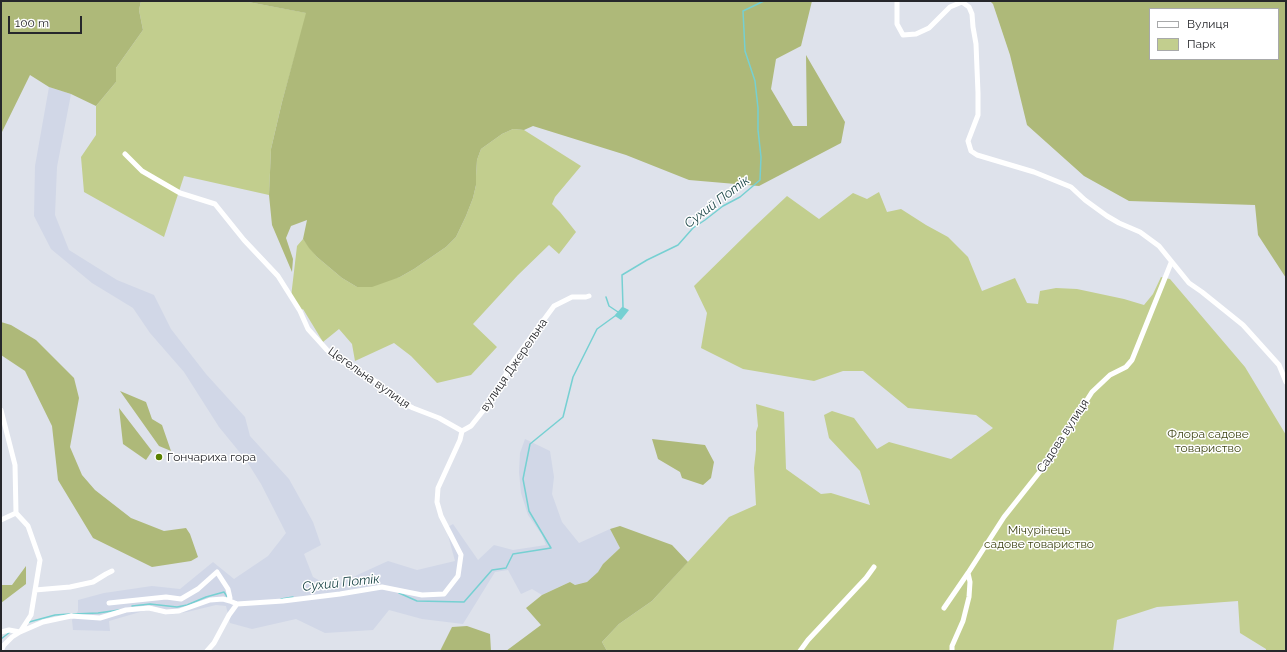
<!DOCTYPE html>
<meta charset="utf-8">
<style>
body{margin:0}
#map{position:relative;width:1287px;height:652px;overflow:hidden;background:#dee2eb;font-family:Raleway,sans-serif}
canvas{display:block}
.frame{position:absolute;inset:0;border:2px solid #26272b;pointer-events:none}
.legend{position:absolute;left:1149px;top:8px;width:130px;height:52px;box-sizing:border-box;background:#fff;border:1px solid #a8a9aa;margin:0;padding:5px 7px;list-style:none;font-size:12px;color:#26272b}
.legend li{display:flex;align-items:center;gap:8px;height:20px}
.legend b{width:20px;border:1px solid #a8a9aa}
.scale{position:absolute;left:8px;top:16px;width:74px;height:18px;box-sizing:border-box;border:2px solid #26272b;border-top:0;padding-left:5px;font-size:12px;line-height:14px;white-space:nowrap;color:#26272b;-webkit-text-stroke:3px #fff;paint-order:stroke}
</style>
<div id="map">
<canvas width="1287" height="652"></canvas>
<div class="frame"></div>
<ul class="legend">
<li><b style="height:5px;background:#fff"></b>Вулиця</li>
<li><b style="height:11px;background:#c2ce8e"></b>Парк</li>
</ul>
<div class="scale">100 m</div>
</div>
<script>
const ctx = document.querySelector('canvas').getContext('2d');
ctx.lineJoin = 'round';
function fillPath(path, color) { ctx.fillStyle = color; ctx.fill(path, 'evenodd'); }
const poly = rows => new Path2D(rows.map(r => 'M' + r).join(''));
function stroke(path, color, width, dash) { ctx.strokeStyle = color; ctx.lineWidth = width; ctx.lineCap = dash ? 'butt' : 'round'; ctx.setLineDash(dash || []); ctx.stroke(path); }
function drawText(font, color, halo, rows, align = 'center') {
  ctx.font = font + ' Raleway,sans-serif'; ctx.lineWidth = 3; ctx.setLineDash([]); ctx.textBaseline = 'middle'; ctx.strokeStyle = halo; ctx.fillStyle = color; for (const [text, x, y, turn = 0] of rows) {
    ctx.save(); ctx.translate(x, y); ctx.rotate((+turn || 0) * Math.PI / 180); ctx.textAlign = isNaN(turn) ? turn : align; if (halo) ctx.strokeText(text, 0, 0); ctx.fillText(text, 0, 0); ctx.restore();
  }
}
fillPath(poly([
 [49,87,71,94,57,167,55,215,69,250,117,280,154,295,171,329,206,374,245,417,250,436,289,479,313,522,321,545,304,554,313,577,331,587,388,561,417,570,455,561,446,528,453,524,478,560,494,545,513,550,546,545,542,535,528,515,521,493,519,472,520,453,525,439,550,451,554,477,552,494,562,522,579,543,610,529,620,548,603,564,598,572,587,582,575,585,570,582,542,595,532,589,521,594,508,570,495,572,463,624,422,619,389,610,373,630,325,633,296,619,252,629,230,623,226,606,216,605,187,612,167,615,147,610,109,621,110,631,73,630,72,620,78,611,78,600,104,593,152,586,180,589,213,562,234,579,268,556,286,533,261,484,246,460,219,427,184,372,150,333,133,308,92,283,51,249,34,216,35,166]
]), '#d1d7e7');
fillPath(poly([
 [141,1,243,1,307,13,282,102,271,149,269,195,184,176,164,237,84,192,81,157,96,135,96,106,116,82,116,68,143,30,139,10],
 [513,129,524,130,581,166,555,197,552,204,560,212,576,232,559,254,549,245,518,275,473,324,497,347,471,375,437,383,411,356,394,343,355,361,352,344,339,329,323,342,303,309,300,311,291,297,297,246,303,239,317,257,342,278,357,287,400,277,414,269,446,247,456,237,466,216,473,198,476,185,476,176,477,160,481,149,502,134],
 [879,192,887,212,901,209,926,225,948,237,968,257,982,291,1015,278,1027,303,1038,304,1040,291,1056,288,1077,289,1124,299,1144,305,1153,294,1161,277,1170,279,1245,367,1286,435,1286,651,1266,651,1266,649,1240,633,1238,601,1157,607,1117,620,1113,651,607,651,602,642,619,624,652,601,729,517,756,505,754,468,756,450,756,432,758,426,756,404,784,412,786,469,821,494,831,493,870,505,860,471,829,438,824,415,832,411,854,418,877,449,889,442,951,459,993,428,976,415,908,408,863,371,843,371,814,381,743,369,701,348,707,313,694,286,753,228,787,196,819,219,853,193,867,199]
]), '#c2ce8e');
fillPath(poly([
 [1,1,141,1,139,10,143,30,116,68,116,82,96,106,71,94,49,87,30,75,1,134],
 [243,1,812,1,801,46,776,59,771,89,793,126,807,126,806,55,845,122,841,143,759,186,689,180,626,155,533,126,524,130,513,129,502,134,481,149,477,160,476,176,476,185,473,198,466,216,456,237,446,247,414,269,400,277,372,287,357,287,342,278,317,257,309,248,303,239,307,220,291,226,286,238,293,259,292,272,272,225,269,195,271,149,282,102,306,13],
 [990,1,1286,1,1286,278,1258,235,1255,205,1129,201,1084,176,1027,125,1010,55,993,4],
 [1150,9,1278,9,1278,59,1150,59],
 [1,322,11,325,36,340,74,378,79,398,70,447,82,475,95,490,131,518,164,531,186,528,190,534,198,557,191,561,152,567,93,538,58,480,52,426,25,371,1,355],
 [120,391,146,402,152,419,162,425,171,451,159,446],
 [119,408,152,451,146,460,123,444],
 [652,439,705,445,714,462,711,478,703,485,682,478,680,472,658,459],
 [620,526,672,545,688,562,652,601,619,624,602,642,607,651,506,651,541,625,526,608,542,595,570,582,575,585,587,582,598,572,603,564,620,548,610,529],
 [26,566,26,584,1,603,1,585,12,585],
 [467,626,490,634,491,651,440,651,452,627]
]), '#aeb979');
fillPath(poly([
 [623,307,629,310,621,320,615,316]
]), '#76d0d2');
stroke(poly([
 [606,297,609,306,618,312],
 [399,593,417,601,464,602,492,570,506,568,513,554,551,548,529,511,523,479,530,444,563,417,573,377,597,329,615,316,623,307,622,275,647,260,678,245,693,228,705,220,723,206,740,197,760,180,761,157,758,130,758,108,755,81,745,51,743,11,764,1],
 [281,599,293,597],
 [132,606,150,604,177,607,187,605,206,597,224,592,228,598],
 [73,614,98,613,119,610],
 [29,622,55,615,70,614],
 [1,639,10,632]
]), '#76d0d2', 1.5);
stroke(poly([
 [897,1,897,24,903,35,916,34,929,28,950,7,962,2,969,7,972,14,973,27,976,44,978,93,978,115,968,141,971,151,977,155,1034,172,1071,187,1085,200,1107,216,1119,223,1140,232,1159,246,1189,283,1202,292,1243,325,1279,365,1286,382],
 [125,154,142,171,180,193,215,204,244,240,278,276,300,311,308,329,327,350,345,363,380,384,390,396,413,408,439,418,462,431],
 [1,410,15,465,16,513,28,526,40,560,31,615,20,632,9,630,1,632],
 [462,431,471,426,498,392,509,367,554,306,572,297,586,297,589,296],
 [1,520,16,513],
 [35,590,70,587,93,582,106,574,112,571],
 [109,603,166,597,181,599,198,589,217,572,228,589,230,598],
 [944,608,968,573,1004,517,1046,464,1092,392,1110,375,1126,367,1132,360,1171,263],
 [1,651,4,645,12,637,20,632,43,622,71,616,100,618,126,610,149,608,166,612,179,611,210,600,223,599,230,601,237,604,283,601,340,594,382,587,422,595,444,594,458,576,461,555,441,516,437,502,438,488,460,440,462,431],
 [207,651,214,643,229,615,237,604],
 [800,651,808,640,866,578,874,567],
 [952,651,952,646,963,621,969,597,970,582,968,573]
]), '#fff', 5);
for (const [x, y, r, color] of [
 [159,457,4,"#5a8100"]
]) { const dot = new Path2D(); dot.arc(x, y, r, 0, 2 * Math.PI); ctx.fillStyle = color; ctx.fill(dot); stroke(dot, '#fff', 1.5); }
drawText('12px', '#26272b', '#fff', [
 ["вулиця Джерельна",514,365,-56],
 ["Цегельна вулиця",369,378,35],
 ["Садова вулиця",1063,436,-57]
]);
drawText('12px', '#3e4414', '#fff', [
 ["Флора садове",1208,434],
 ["товариство",1208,448],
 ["Мічурінець",1039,530],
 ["садове товариство",1039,544]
]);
drawText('12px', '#26272b', '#fff', [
 ["Гончариха гора",167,457]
], 'left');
drawText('italic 13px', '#194345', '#fff', [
 ["Сухий Потік",717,202,-37],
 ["Сухий Потік",341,583,-6]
]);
</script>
